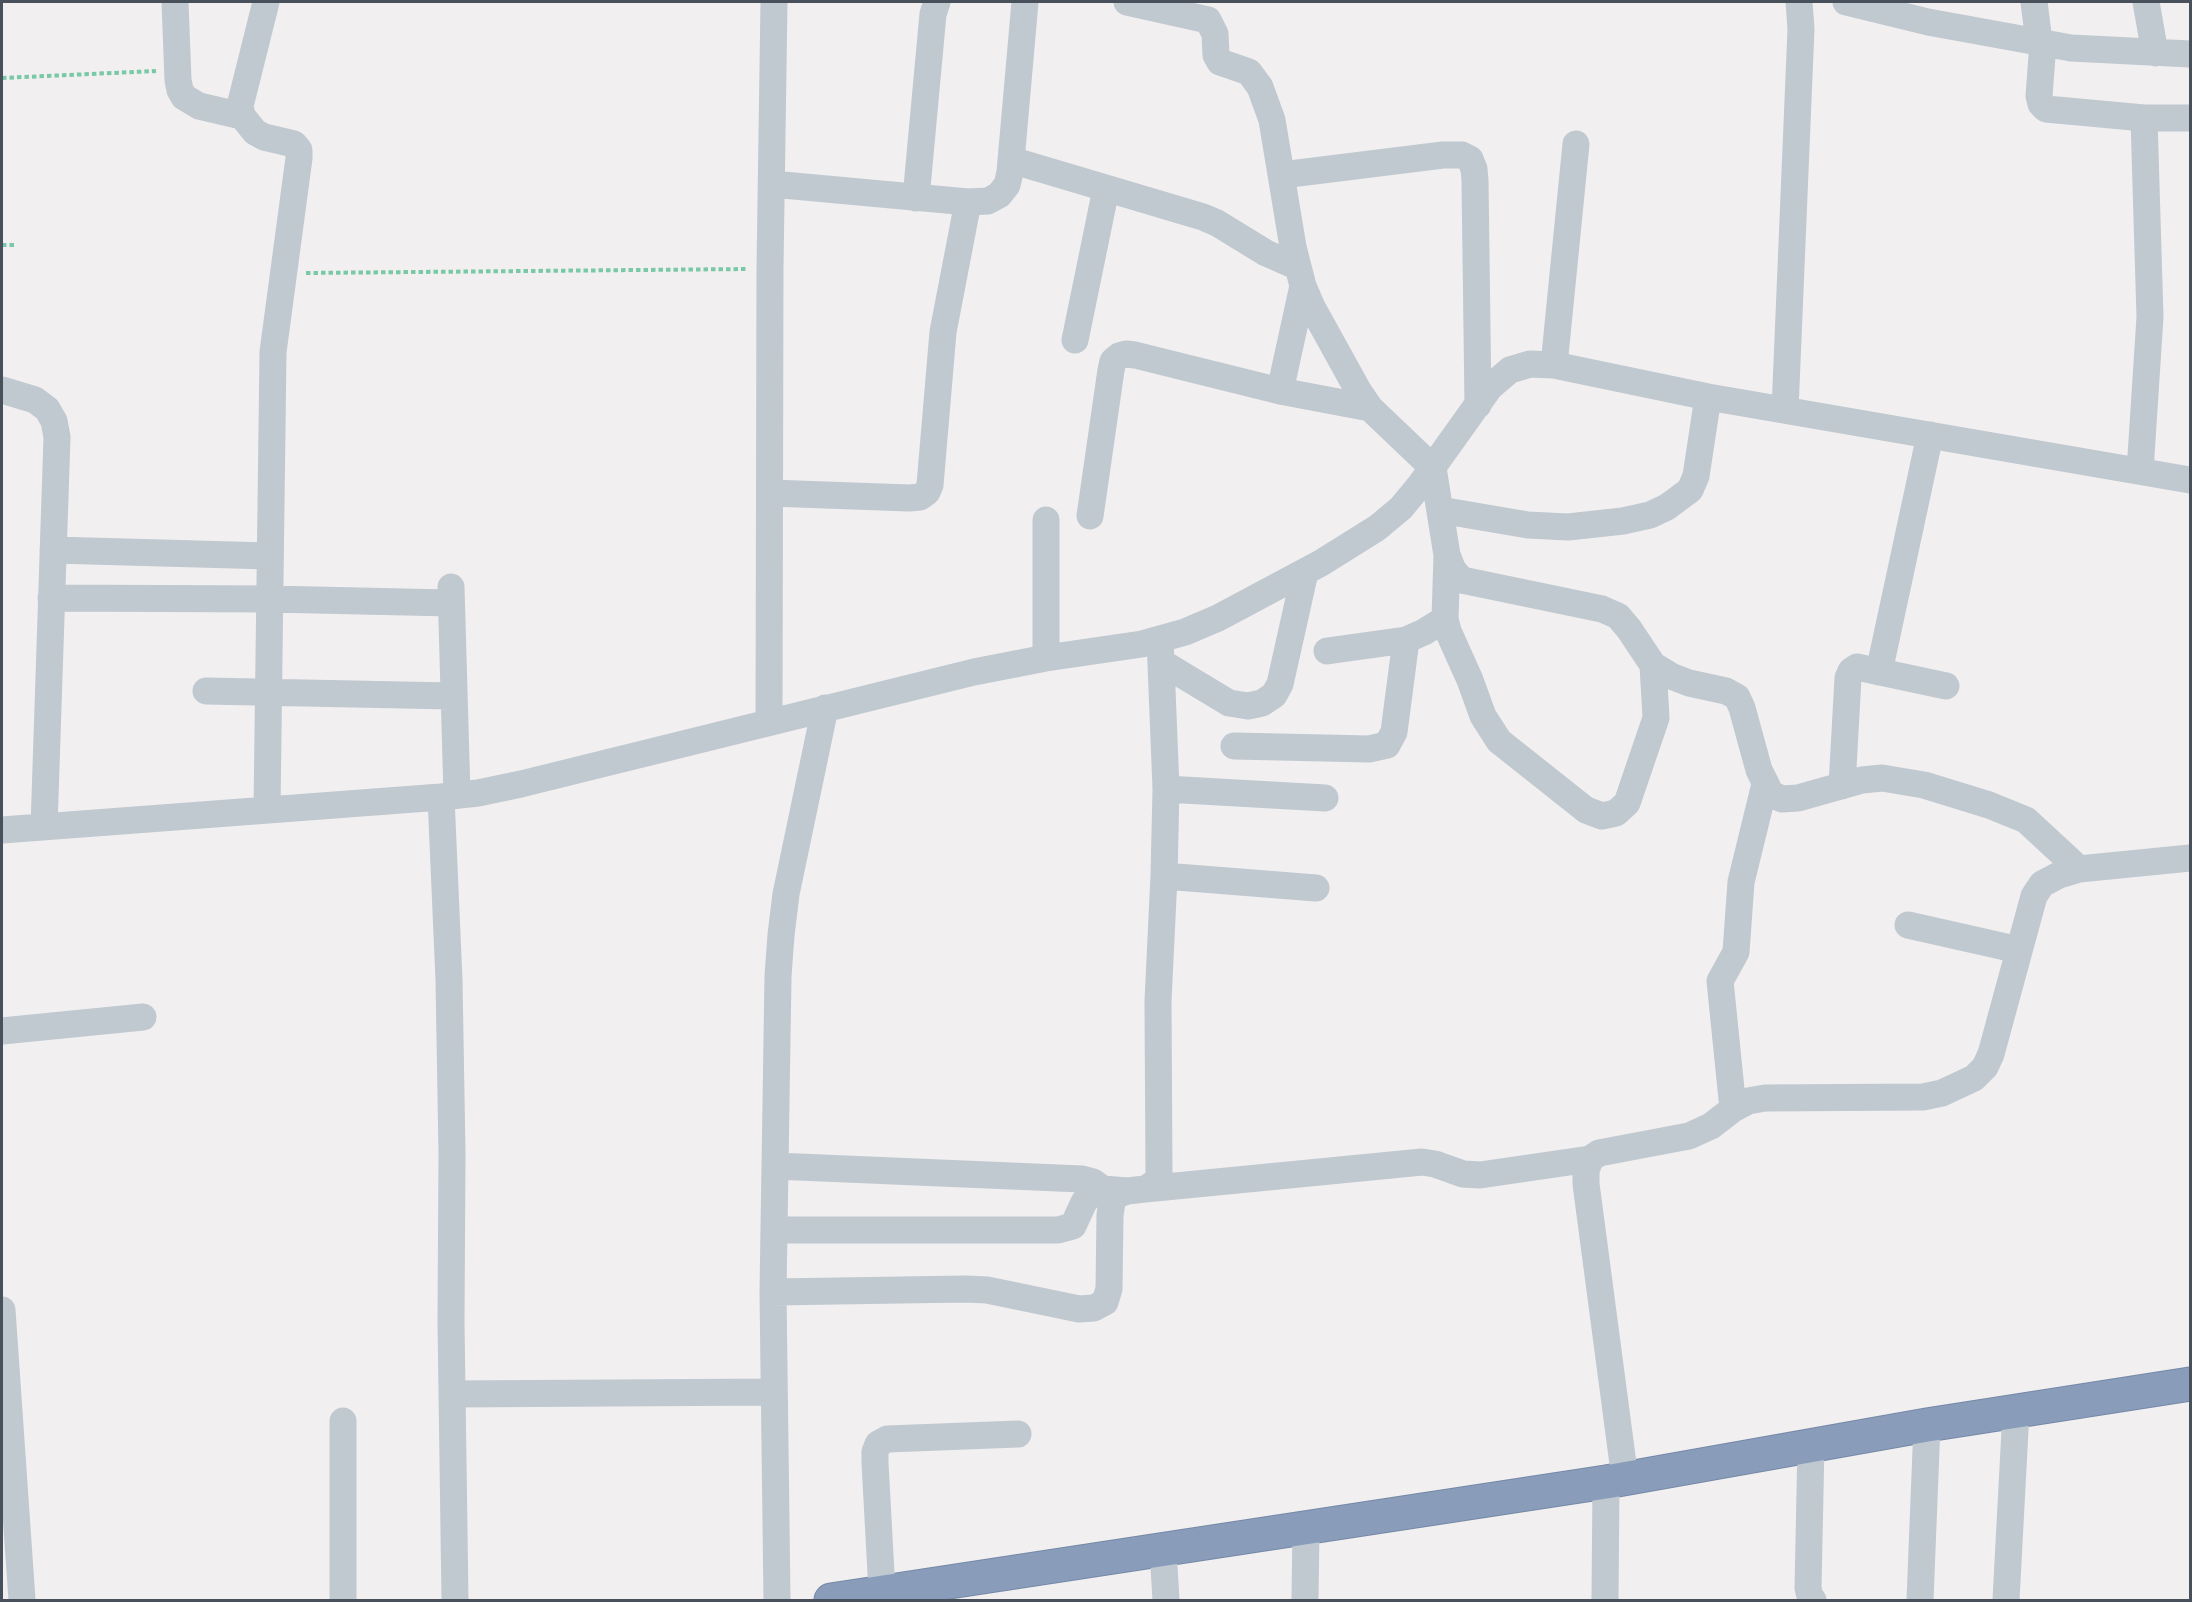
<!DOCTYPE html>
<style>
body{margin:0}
#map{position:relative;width:2192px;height:1602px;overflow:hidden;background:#f1efef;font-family:Commissioner,sans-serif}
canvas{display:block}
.frame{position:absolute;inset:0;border:3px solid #48505b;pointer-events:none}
</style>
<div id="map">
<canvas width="2192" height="1602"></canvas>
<div class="frame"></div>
</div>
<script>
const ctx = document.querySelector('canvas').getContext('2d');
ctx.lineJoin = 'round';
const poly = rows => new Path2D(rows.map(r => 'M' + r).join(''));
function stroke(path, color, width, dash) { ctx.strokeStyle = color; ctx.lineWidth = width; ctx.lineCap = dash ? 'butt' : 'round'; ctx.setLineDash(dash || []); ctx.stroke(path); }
const highway = poly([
 [831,1600,1606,1482,1927,1425,2190,1384]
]);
stroke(highway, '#7488a7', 35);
stroke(poly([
 [2,78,156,71],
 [2,245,15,245],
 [306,273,748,269]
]), '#79c9a8', 4, [4.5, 3]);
stroke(poly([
 [175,2,178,80,180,90,184,97,199,106,242,116],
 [266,2,240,106,242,116,255,132,264,137,294,144,299,150,299,158,273,352,267,810],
 [1127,2,1208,20,1215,34,1216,55,1220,62,1249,72,1260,87,1272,120,1293,247,1303,286,1312,307,1359,392,1370,408,1433,468,1447,555,1453,570,1462,580,1602,609,1618,616,1629,629,1653,665,1671,676,1689,683,1726,691,1737,697,1742,708,1759,770,1771,794,1782,799,1798,798,1862,780,1882,778,1924,785,1989,805,2026,820,2079,869],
 [1846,2,1928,22,2071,48,2190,54],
 [2034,2,2039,42],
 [2146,2,2155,53],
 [2043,43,2039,96,2041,104,2046,109,2144,118,2190,118],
 [1011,160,1203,217,1217,223,1266,253,1298,267],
 [1282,175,1443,155,1462,155,1470,159,1474,169,1475,180,1478,405],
 [772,184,968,202,988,201,999,195,1007,185,1010,172,1025,2],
 [916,198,933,14,937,2],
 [1075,340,1106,189],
 [1554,365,1576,144],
 [2,390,35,400,47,409,54,421,57,437,44,827],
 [1280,391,1303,286],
 [1785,410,1801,29,1799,2],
 [2140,471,2150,317,2144,118],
 [770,493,909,498,920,497,927,492,930,485,943,332,968,202],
 [1440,510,1528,525,1568,527,1623,521,1650,515,1667,507,1690,490,1696,476,1708,397],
 [1090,516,1111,370,1113,361,1119,356,1126,354,1135,355,1280,391,1370,408],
 [53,550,270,556],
 [1447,555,1445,619,1448,631,1470,680,1483,716,1499,741,1586,810,1602,816,1616,813,1627,803,1656,718,1653,665],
 [451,587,457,795],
 [51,598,270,599,450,603],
 [1327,651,1406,640,1424,632,1445,619],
 [1046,658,1046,520],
 [1161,662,1229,703,1248,706,1262,703,1274,695,1280,684,1305,572],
 [1879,672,1930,435],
 [206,691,452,696],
 [769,721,770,268,774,2],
 [1234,746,1369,749,1387,745,1394,732,1406,640],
 [1842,786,1848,678,1851,671,1857,667,1946,686],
 [1166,789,1325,798],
 [441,797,449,980,452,1153,451,1322,455,1600],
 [2,830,441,797,478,793,521,784,974,672,1046,658,1142,644,1185,632,1218,618,1321,563,1377,528,1401,508,1420,485,1490,387,1510,370,1530,364,1554,365,1708,397,2190,480],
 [1164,876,1316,888],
 [1908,925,2019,950],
 [2,1031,143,1017],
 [1733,1109,1720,981,1736,952,1741,882,1765,784],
 [775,1166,1082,1179,1093,1182,1103,1189],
 [1145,1189,1422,1162,1435,1164,1463,1174,1480,1175,1590,1159],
 [774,1230,1058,1230,1073,1226,1084,1202,1094,1191,1103,1189,1127,1191],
 [773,1292,966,1289,987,1290,1079,1309,1094,1308,1105,1302,1109,1289,1110,1215,1112,1202,1117,1195,1127,1191,1145,1189,1155,1183,1159,1176,1158,1001,1164,876,1166,789,1160,639],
 [2,1310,22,1600],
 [452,1394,774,1392],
 [1811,1445,1808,1588,1810,1596,1813,1600],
 [1625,1479,1586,1184,1586,1171,1590,1159,1599,1153,1689,1136,1711,1126,1733,1109,1748,1101,1765,1098,1923,1097,1942,1093,1974,1078,1985,1067,1991,1054,2034,896,2042,884,2059,875,2079,869,2190,858],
 [1163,1550,1166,1600],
 [882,1592,875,1463,875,1452,878,1444,887,1439,1018,1434],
 [343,1600,343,1421],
 [777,1600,773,1292,778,976,781,935,786,894,825,708],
 [1305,1600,1306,1527],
 [1605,1600,1606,1482],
 [1920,1600,1927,1425],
 [2006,1600,2016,1411]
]), '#c0c8d0', 27);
stroke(highway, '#899dbb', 33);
</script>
